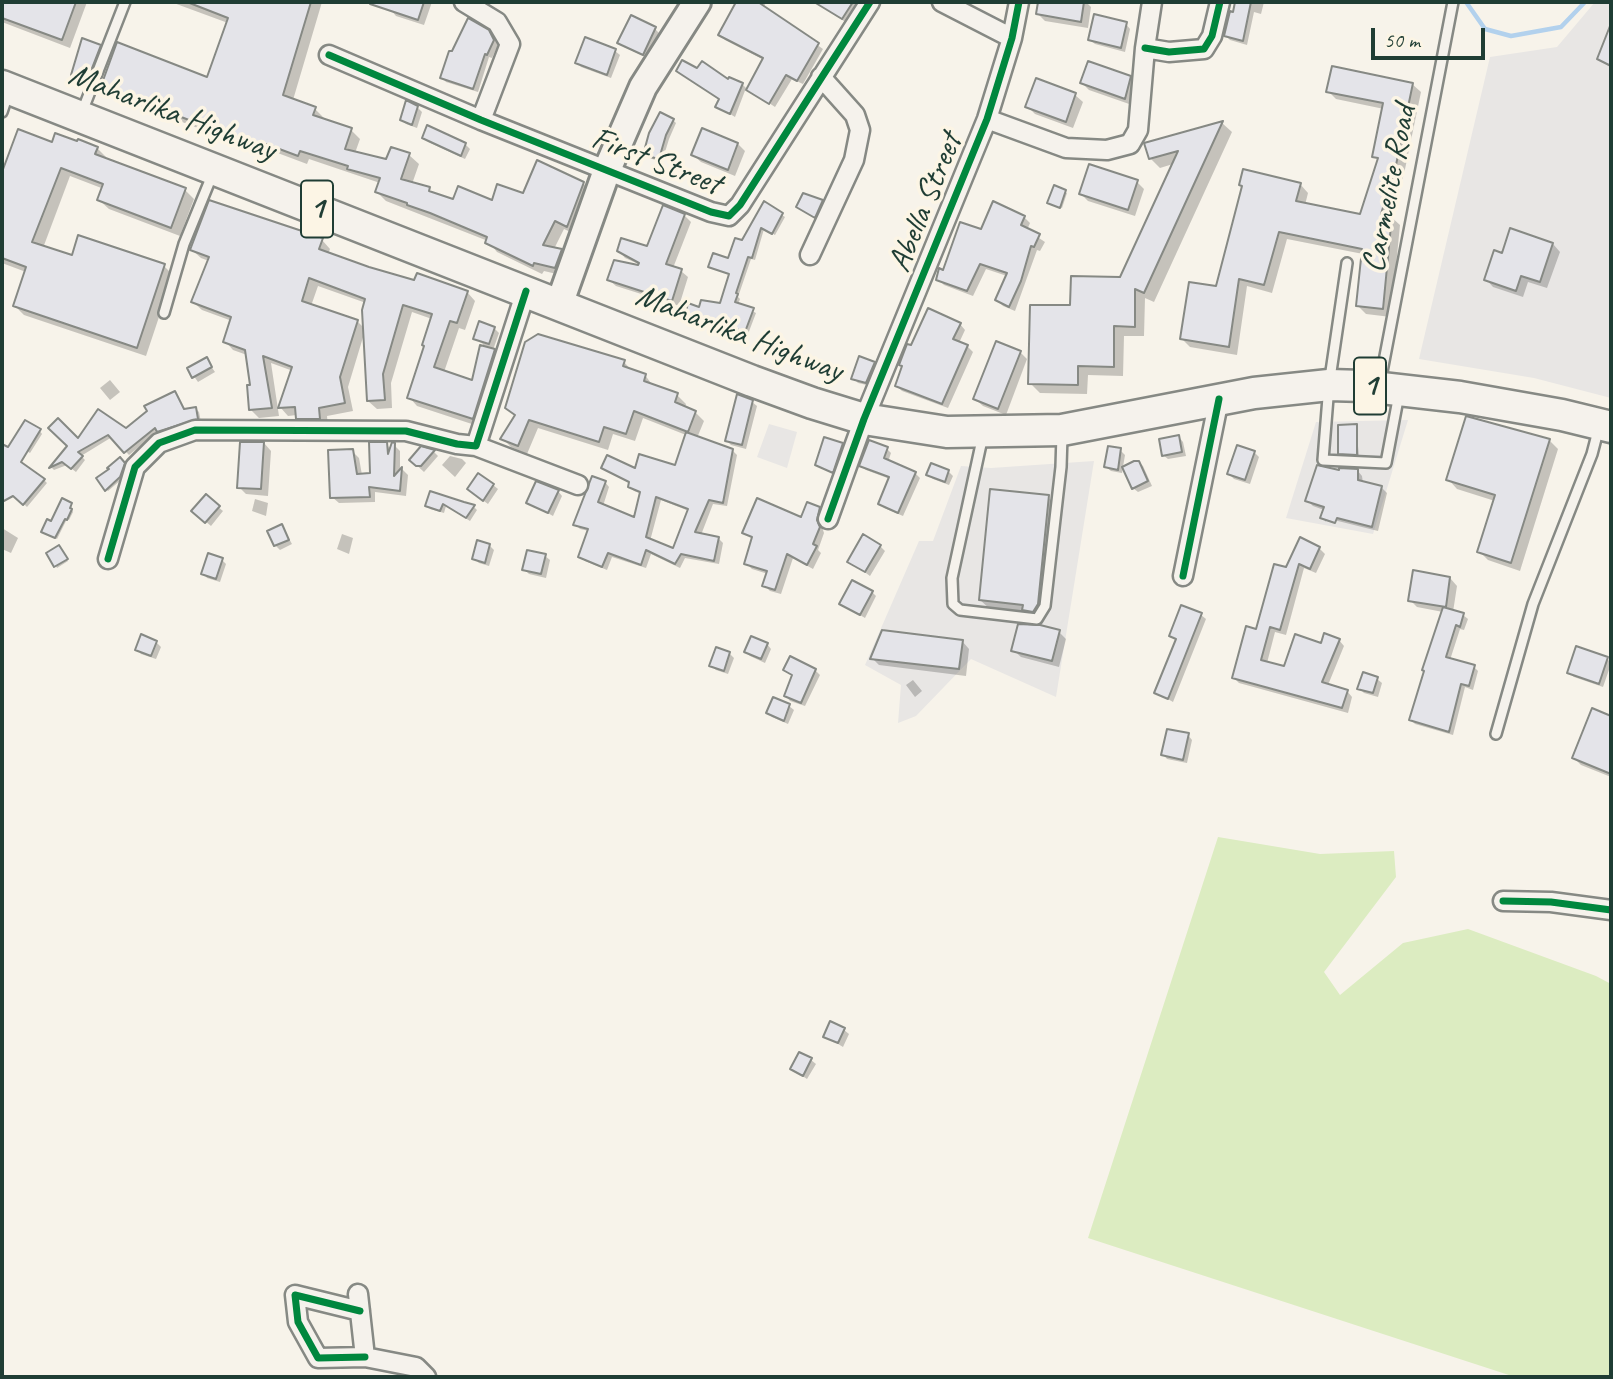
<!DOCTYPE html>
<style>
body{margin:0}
#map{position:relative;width:1613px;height:1379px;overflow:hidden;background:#f7f3ea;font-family:Caveat,sans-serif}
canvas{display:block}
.frame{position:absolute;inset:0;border:4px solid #1f3d34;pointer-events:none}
.scale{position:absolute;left:1371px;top:28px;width:114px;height:32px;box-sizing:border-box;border:4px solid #1f3d34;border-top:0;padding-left:9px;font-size:21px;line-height:24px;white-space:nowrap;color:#1f3d34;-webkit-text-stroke:5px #fcf5e5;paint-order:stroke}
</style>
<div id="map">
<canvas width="1613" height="1379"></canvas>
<div class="frame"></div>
<div class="scale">50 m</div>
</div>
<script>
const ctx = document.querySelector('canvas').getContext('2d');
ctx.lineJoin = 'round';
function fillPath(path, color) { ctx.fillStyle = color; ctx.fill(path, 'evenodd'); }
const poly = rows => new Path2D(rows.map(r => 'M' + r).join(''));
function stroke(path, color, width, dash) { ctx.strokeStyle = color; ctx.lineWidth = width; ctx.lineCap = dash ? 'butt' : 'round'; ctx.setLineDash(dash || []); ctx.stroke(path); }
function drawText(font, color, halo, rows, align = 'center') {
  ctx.font = font + ' Caveat,sans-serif'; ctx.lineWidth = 7; ctx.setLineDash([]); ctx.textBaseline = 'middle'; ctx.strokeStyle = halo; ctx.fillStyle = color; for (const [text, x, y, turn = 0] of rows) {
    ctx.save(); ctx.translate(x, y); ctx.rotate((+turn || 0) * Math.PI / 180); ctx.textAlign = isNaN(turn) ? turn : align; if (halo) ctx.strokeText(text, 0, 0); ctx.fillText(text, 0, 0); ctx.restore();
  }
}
fillPath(poly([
 [1595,2,1611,2,1611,398,1534,378,1419,359,1490,57,1557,47],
 [1408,420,1373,534,1286,518,1316,422],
 [769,424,797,432,787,468,757,457],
 [1094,461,1056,697,971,659,916,716,898,723,901,685,865,665,919,541,933,541,961,466,991,468]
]), '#e8e6e4');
fillPath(poly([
 [1218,837,1320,854,1394,851,1396,877,1324,972,1340,995,1403,943,1468,929,1596,976,1611,984,1611,1377,1515,1377,1088,1238]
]), '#dcecc1');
fillPath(poly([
 [2,2,87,2,70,48,2,22],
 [171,2,322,2,293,100,315,109,324,118,323,120,351,130,360,139,355,153,387,162,392,149,409,155,419,164,412,184,429,189,435,195,454,201,493,203,583,183,592,192,577,235,564,229,554,249,561,251,570,260,565,276,544,271,542,274,497,252,488,241,386,201,377,192,380,183,309,159,307,164,275,152,273,157,112,95,103,86,208,79,228,23],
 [378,2,432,2,424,25,396,16,390,9,391,6],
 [738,2,767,2,763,7,823,49,803,84,792,79,775,107,748,89,764,60,725,40,721,35],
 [814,2,861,2,847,23],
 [1040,2,1086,2,1091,7,1088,28,1045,21,1038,14],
 [1237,2,1264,2,1261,14,1254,12,1247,45,1230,40,1226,36],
 [1126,24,1130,29,1125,52,1095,44,1090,40],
 [1611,27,1611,68,1600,59],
 [655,29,659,33,648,58,624,47,620,43],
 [488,32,498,45,492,58,489,57,478,92,446,82,442,78],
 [100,46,101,48,88,81,75,77,73,75],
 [615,51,620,55,611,78,581,67,577,62],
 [1130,77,1138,85,1132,105,1089,90,1082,83],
 [728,82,742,84,746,88,735,117,717,106],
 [1412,84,1421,92,1404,174,1390,216,1400,225,1391,317,1366,314,1358,306,1363,254,1287,239,1272,293,1247,286,1237,355,1190,347,1182,339,1217,288,1244,188,1241,185,1300,184,1308,193,1305,205,1361,216,1379,161,1374,156,1384,109,1336,99,1328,91],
 [1075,95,1083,102,1073,128,1035,114,1027,106],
 [417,107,422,112,417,128,406,124,402,120],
 [673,120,676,123,669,139,662,162,649,158,645,155],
 [1222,123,1232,132,1154,302,1145,298,1144,336,1124,336,1123,376,1088,375,1087,394,1040,393,1030,383,1072,307,1121,279,1173,164,1160,168,1150,158,1146,144],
 [428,128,465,144,470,149,465,159,428,142,424,138],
 [53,144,97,148,106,157,105,159,185,190,194,199,180,236,109,209,99,200,104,189,70,176,43,248,73,258,164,266,173,275,146,356,24,315,15,306,26,272,2,263,2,168,5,169],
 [738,144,745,151,735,176,701,162,693,155],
 [1137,182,1144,189,1135,216,1088,201,1081,194],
 [1065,192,1067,193,1062,208,1049,203],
 [822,202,826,206,820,221,798,207],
 [765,204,785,217,775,235,764,229,755,260,751,259,738,297,740,299,738,304,756,313,748,334,730,328,726,335,707,322,690,318,687,315,701,309,721,305,731,276,710,266,730,260],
 [684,215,691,222,673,268,681,271,688,277,679,306,616,286,609,280,643,266,625,258,619,251,648,248],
 [1024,217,1030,223,1027,230,1045,242,1040,251,1037,250,1015,311,1003,306,997,300,1007,276,986,269,973,296,944,285,938,279,982,231],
 [322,240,330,249,328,254,415,282,467,292,475,301,465,330,459,328,444,372,473,382,483,344,475,339,494,328,499,333,493,350,503,359,481,427,417,406,409,397,432,319,412,312,391,383,392,408,377,409,368,401,364,334,348,387,353,411,327,416,328,427,306,427,297,418,297,415,288,416,280,407,293,371,271,363,279,416,259,418,250,409,252,387,247,355,233,350,225,341,232,321,202,310,193,302,209,261,201,258,192,250],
 [318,286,366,303,365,329,357,321,311,306],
 [1553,244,1560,252,1547,288,1528,282,1523,297,1493,287,1486,279,1503,255],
 [960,324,965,330,959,343,967,346,973,352,948,408,902,391,897,386,912,348],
 [1020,352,1027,359,1006,415,983,406,975,399],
 [206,359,215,372,198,382,189,369],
 [624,362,633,372,645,375,653,386,677,395,686,404,685,408,695,412,704,421,697,438,732,450,737,455,727,506,713,504,701,535,719,539,723,543,719,564,685,558,680,568,651,554,646,568,612,557,607,570,585,561,580,557,589,531,580,529,575,524,605,482,609,487,603,506,635,520,642,494,634,491,630,487,631,484,603,468,636,471,676,467,686,435,643,418,635,441,613,434,608,450,538,428,527,454,511,447,502,438,516,417,507,407],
 [661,500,689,511,674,550,650,541],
 [874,363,879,368,871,386,858,383,853,378],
 [110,380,120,392,110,400,100,388],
 [175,393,185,411,195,408,199,412,201,422,162,434,159,431,129,455,112,437,81,456,85,460,76,472,67,465,54,470,52,468,70,446,79,440,126,431],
 [752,402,757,406,746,449,731,445,727,441],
 [1356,426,1359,456,1342,455,1340,453],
 [40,431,42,434,30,453,25,450,2,484,4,447,9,449],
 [1179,437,1183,442,1186,456,1168,459,1163,455],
 [1549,440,1558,449,1520,571,1488,560,1479,551,1495,501,1457,489,1448,479],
 [264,443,271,451,268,496,246,494,239,487],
 [386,444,391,449,394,445,400,451,400,472,402,469,408,475,406,496,375,492,375,502,339,503,332,497,352,451,359,458,362,475,372,474],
 [842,445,847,449,837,476,817,465],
 [421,448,434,452,438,456,424,472,411,460],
 [887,449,891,453,888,462,915,473,920,478,903,516,884,508,880,504,890,479,866,470,861,466],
 [1120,450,1125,455,1122,473,1111,471,1106,467],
 [1254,452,1259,457,1250,484,1234,479,1229,474],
 [450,456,462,459,466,463,455,477,442,465],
 [120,460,125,466,122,479,108,491,106,489],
 [1138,461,1143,466,1152,486,1138,492,1133,488],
 [1357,470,1362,476,1363,483,1381,487,1387,493,1378,531,1326,518,1326,522,1322,517,1324,510,1313,506,1307,500],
 [948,471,953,476,949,485,933,479,928,475],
 [44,480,47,483,27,507,14,494],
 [493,485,498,489,488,504,474,494],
 [558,491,562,496,553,516,528,502],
 [431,493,474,507,477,510,470,521,446,506,444,513,430,509,427,505],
 [1048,497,1058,507,1047,615,1043,621,1034,620,1028,613,990,609,980,600],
 [255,499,268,503,266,516,252,511],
 [71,504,73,512,69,520,67,519,57,539,45,533],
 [218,507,223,511,211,526,198,515],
 [819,508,825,514,822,527,824,533,818,550,821,553,813,569,793,558,781,594,770,591,764,585,768,574,752,569,746,563,753,539,744,532,802,519],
 [282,526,292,544,280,550,275,545],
 [2,528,18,538,11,553,2,549],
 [342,534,353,538,349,554,337,549],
 [489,545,494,550,489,566,479,563,474,559],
 [880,546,885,551,870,576,849,561],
 [1319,548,1325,554,1316,573,1304,568,1286,635,1275,632,1267,663,1285,668,1322,645,1339,640,1344,646,1328,685,1347,691,1352,697,1348,713,1239,683,1234,678,1287,569],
 [61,549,68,561,57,568,56,566],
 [545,556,550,560,546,578,529,574,524,569],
 [222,560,226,564,220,582,207,578,203,573],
 [1450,578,1457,586,1453,612,1463,615,1468,619,1464,630,1460,629,1450,660,1474,667,1478,671,1473,690,1465,687,1453,735,1415,724,1411,720,1443,612,1417,607,1410,600],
 [872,592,876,596,865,618,841,604],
 [1201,615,1206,619,1173,702,1156,692,1176,640,1171,636],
 [1059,632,1066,639,1059,667,1021,657,1013,650],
 [962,641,969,649,966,676,879,665,872,658],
 [156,642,161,647,156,659,141,654,137,649],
 [767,644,771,649,765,663,750,656,746,652],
 [729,653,734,658,728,674,716,670,711,665],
 [1607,658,1611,664,1603,687,1574,677,1569,673],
 [785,670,815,670,820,675,805,706,790,701,786,696,793,676],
 [1377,679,1382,683,1378,697,1364,693,1359,688],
 [913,680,922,691,915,697,906,685],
 [789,706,794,710,788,724,772,717,768,713],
 [1593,710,1611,718,1611,777,1581,765,1574,758],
 [1188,735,1192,740,1187,763,1167,759,1163,754],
 [844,1030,849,1034,843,1047,825,1036],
 [811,1060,816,1064,807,1079,792,1069]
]), '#0003');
stroke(poly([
 [1466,2,1485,29,1511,36,1561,27,1585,2]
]), '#b2d1ed', 4.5);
const building = poly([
 [2,2,76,2,62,40,2,18,2,2],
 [187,2,311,2,283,95,316,107,313,115,352,128,345,149,386,159,391,147,410,153,401,179,430,187,429,191,453,199,458,186,492,200,497,184,523,193,537,160,584,182,567,227,555,221,543,245,562,249,555,268,534,263,533,266,485,243,487,237,430,213,407,205,407,203,375,192,380,178,347,169,348,166,300,151,298,156,266,144,264,149,101,86,117,42,207,77,228,18,187,2],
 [370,2,424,2,418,20,370,4,370,2],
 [736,2,758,2,819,43,797,81,786,75,769,104,746,90,763,58,718,35,736,2],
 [814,2,853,2,842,19,814,2],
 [1038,2,1084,2,1081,22,1036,14,1038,2],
 [1235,2,1251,2,1243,41,1224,36,1230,11,1233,12,1235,2],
 [1094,14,1127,22,1121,48,1088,40,1094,14],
 [631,15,656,27,643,55,617,43,631,15],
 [468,18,489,30,494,40,487,55,485,54,473,89,440,78,449,51,452,51,468,18],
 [1610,26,1611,26,1611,66,1597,59,1610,26],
 [585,37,616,49,607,75,575,63,585,37],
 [82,38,101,45,87,81,71,75,82,38],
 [682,60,697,68,702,61,728,79,729,77,743,83,730,114,715,107,719,99,676,71,682,60],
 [1088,61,1131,76,1125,99,1080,83,1088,61],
 [1332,66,1413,83,1396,165,1381,214,1392,215,1383,309,1356,306,1362,249,1279,232,1264,285,1239,279,1229,347,1180,339,1189,282,1216,286,1242,186,1239,185,1243,169,1301,183,1296,201,1360,214,1378,158,1372,157,1383,103,1326,92,1332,66],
 [1036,78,1076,93,1066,122,1025,107,1036,78],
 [406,100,418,106,412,125,400,120,406,100],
 [660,112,674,119,666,135,659,159,643,155,649,133,660,112],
 [1223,121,1144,293,1135,289,1135,327,1114,326,1114,367,1078,366,1078,385,1028,384,1030,305,1070,305,1071,276,1120,277,1178,151,1149,159,1144,143,1223,121],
 [427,125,466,143,461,156,422,138,427,125],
 [702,128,738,143,728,170,691,155,702,128],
 [18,129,52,142,55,133,77,141,78,139,98,147,95,154,186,188,171,228,97,200,103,184,61,168,32,242,72,255,78,235,165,264,137,348,13,306,26,267,2,258,2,172,18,129],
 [1089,164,1138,180,1128,210,1079,194,1089,164],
 [1054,185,1066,190,1060,208,1047,203,1054,185],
 [803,193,823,200,815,218,796,207,803,193],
 [209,200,323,238,319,249,369,267,414,280,417,273,468,291,457,323,450,321,434,367,472,380,480,345,495,349,473,419,407,398,424,346,422,345,432,314,403,305,383,374,385,400,367,401,362,310,365,299,309,278,302,301,358,320,340,377,345,403,319,408,320,419,296,419,295,407,278,408,292,367,263,356,272,408,249,410,247,385,250,385,245,350,223,342,231,317,191,302,209,257,190,250,209,200],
 [764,201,783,213,772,234,761,228,752,258,748,257,736,293,738,294,735,302,754,308,745,332,727,326,722,333,702,320,685,315,688,303,699,307,701,300,720,303,729,274,708,267,713,253,728,258,735,238,742,240,764,201],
 [993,201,1025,216,1021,225,1040,234,1034,247,1031,246,1021,281,1009,307,995,300,1007,273,980,264,967,291,936,280,939,268,943,270,960,222,981,229,993,201],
 [663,205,685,214,666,264,682,269,672,301,607,280,614,260,638,265,639,263,617,251,621,238,647,246,663,205],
 [1510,228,1553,243,1540,282,1521,276,1516,291,1484,280,1494,250,1502,253,1510,228],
 [928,308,961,323,953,339,968,345,942,404,895,386,902,366,899,365,907,344,911,345,928,308],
 [479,321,495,327,489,344,473,339,479,321],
 [538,334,625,360,623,366,646,374,644,381,678,393,675,402,696,411,688,432,634,411,626,434,604,427,599,442,529,420,518,446,500,439,515,415,505,408,525,342,538,334],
 [996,341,1021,351,998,409,973,399,996,341],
 [859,356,875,362,866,383,851,379,859,356],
 [207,357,212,367,192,378,187,368,207,357],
 [175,391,184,409,196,407,198,419,157,432,155,428,124,453,108,435,78,452,83,456,71,469,62,462,49,468,67,446,48,428,58,418,78,438,98,409,126,428,147,411,144,406,175,391],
 [737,394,753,400,742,445,725,441,737,394],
 [1466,416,1550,439,1511,563,1477,552,1495,495,1446,480,1466,416],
 [25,420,41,429,21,462,45,479,23,505,13,496,2,502,2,444,8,447,25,420],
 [1357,424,1357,455,1338,454,1338,425,1357,424],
 [686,432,733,449,723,503,709,500,695,532,719,537,714,561,681,554,675,564,646,550,641,565,608,553,602,567,578,557,588,529,573,525,592,476,606,481,598,502,634,517,640,492,628,487,629,482,601,468,607,455,635,468,639,454,675,465,686,432],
 [656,497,688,509,673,548,646,537,656,497],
 [1179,435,1182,452,1162,456,1159,439,1179,435],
 [824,437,843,443,833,473,815,465,824,437],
 [869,440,888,447,884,458,916,472,898,513,878,504,889,477,859,466,869,440],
 [240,442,264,442,261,489,237,488,240,442],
 [369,442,387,442,388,454,392,442,395,443,394,476,402,467,400,491,369,487,370,497,330,498,328,450,353,449,357,474,370,473,369,442],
 [1237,445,1255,451,1245,480,1227,474,1237,445],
 [421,446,435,450,421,466,416,466,409,460,421,446],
 [1108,446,1121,448,1118,470,1104,467,1108,446],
 [120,457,125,463,120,477,105,491,96,478,109,469,107,468,120,457],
 [1134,461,1139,461,1148,481,1132,489,1122,467,1134,461],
 [931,463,949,470,945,482,926,475,931,463],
 [1317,465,1339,470,1339,468,1358,469,1358,480,1382,486,1372,527,1337,518,1335,523,1320,518,1324,507,1305,501,1317,465],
 [478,473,494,484,483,501,467,489,478,473],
 [536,481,559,490,548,513,526,503,536,481],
 [990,489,1049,495,1038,604,1033,612,1022,610,1023,605,979,600,990,489],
 [430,491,464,502,475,505,466,518,443,504,440,511,425,506,430,491],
 [206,494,220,506,205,523,191,511,206,494],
 [62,498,72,503,70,508,72,509,67,520,65,519,55,538,41,532,47,519,51,521,62,498],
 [757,498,801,517,807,502,820,507,817,520,820,527,813,544,817,546,807,565,787,554,775,590,762,586,767,571,744,564,752,537,742,533,757,498],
 [282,524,289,540,274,546,267,531,282,524],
 [863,534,881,545,865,572,847,562,863,534],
 [1300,537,1320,547,1310,569,1299,564,1280,630,1270,627,1261,660,1284,666,1295,634,1321,643,1324,633,1340,639,1322,682,1348,690,1342,708,1232,678,1246,626,1256,629,1274,564,1286,567,1300,537],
 [477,540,490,544,485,563,472,559,477,540],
 [59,545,68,559,54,567,46,553,59,545],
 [527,550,546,554,541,574,522,570,527,550],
 [208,553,223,558,216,579,201,574,208,553],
 [1413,570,1450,577,1446,607,1408,601,1413,570],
 [852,580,873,591,860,615,839,604,852,580],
 [1181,605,1202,613,1168,699,1154,693,1176,639,1169,636,1181,605],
 [1443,607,1464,613,1460,627,1456,625,1446,657,1475,665,1469,686,1461,684,1449,732,1409,720,1424,671,1422,670,1443,607],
 [1018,624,1040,625,1060,630,1052,661,1011,651,1018,624],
 [882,630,963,640,959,669,870,659,882,630],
 [141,634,157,641,151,656,135,650,141,634],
 [751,636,768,643,761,659,744,652,751,636],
 [1576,646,1608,657,1599,684,1567,673,1576,646],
 [716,647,730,652,724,671,709,666,716,647],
 [790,656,816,669,801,703,784,696,792,675,783,670,790,656],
 [1363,672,1378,677,1373,693,1357,689,1363,672],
 [773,697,790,704,784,721,766,713,773,697],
 [1592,708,1611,716,1611,774,1572,758,1592,708],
 [1167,729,1189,733,1183,760,1161,755,1167,729],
 [830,1021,845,1028,838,1043,823,1037,830,1021],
 [799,1052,812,1058,803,1076,790,1069,799,1052]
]);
fillPath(building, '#e4e4e9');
stroke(building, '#868984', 2);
const lane = poly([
 [2,112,8,94],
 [82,112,125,2],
 [1347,263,1329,385,1323,460,1386,463,1399,394],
 [164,313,184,244,213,173],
 [1380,382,1453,2],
 [983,435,952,578,953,604,960,610,1037,619,1045,606,1061,467,1062,435],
 [1496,734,1533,604,1592,454,1599,427]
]);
const street = poly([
 [464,2,497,22,510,44,481,120],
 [942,2,1012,38],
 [1145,48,1169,52,1204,49,1212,36,1220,2],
 [329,55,481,120,711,212,729,216,740,205,870,2],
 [987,119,1066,148,1107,150,1130,144,1138,130,1145,48,1152,2],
 [810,255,854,160,860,130,855,115,821,77],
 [476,446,578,485],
 [828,519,864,419,987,119,1012,38,1019,2],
 [108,559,135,467,159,443,195,430,406,431,457,444,476,446,526,291],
 [1183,576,1219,399],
 [1503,901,1551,902,1611,910],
 [358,1294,365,1357,416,1367,426,1377],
 [360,1311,295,1295,298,1322,318,1358,365,1357]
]);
const secondary = poly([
 [559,305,607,170,643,87,697,2]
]);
const primary = poly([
 [2,86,752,381,812,403,864,419,947,432,1062,430,1254,393,1329,385,1364,386,1460,397,1562,415,1611,427]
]);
stroke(lane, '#868984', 14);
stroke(street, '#868984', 23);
stroke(secondary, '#868984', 32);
stroke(primary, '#868984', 35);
stroke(lane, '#f5f2ec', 9);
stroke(street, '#f5f2ec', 18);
stroke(secondary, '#f5f2ec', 26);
stroke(primary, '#f5f2ec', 30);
stroke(poly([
 [1145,48,1169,52,1204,49,1212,36,1220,2],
 [329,55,481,120,711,212,729,216,740,205,870,2],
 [828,519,864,419,987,119,1012,38,1019,2],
 [108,559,135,467,159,443,195,430,406,431,457,444,476,446,526,291],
 [1183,576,1219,399],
 [1503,901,1551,902,1611,910],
 [360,1311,295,1295,298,1322,318,1358,365,1357]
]), '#00873e', 7);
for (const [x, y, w] of [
 [317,209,32],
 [1370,386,32]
]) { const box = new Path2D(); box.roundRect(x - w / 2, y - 28.5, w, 57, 5); ctx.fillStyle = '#fcf5e5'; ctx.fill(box); stroke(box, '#1f3d34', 2); }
drawText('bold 32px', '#1f3d34', null, [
 ["1",317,209],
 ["1",1370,386]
]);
drawText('33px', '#1f3d34', '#fcf5e5', [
 ["Maharlika Highway",172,113,21],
 ["First Street",656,162,21],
 ["Carmelite Road",1390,189,-79],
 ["Abella Street",926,203,-68],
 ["Maharlika Highway",739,334,21]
]);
</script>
